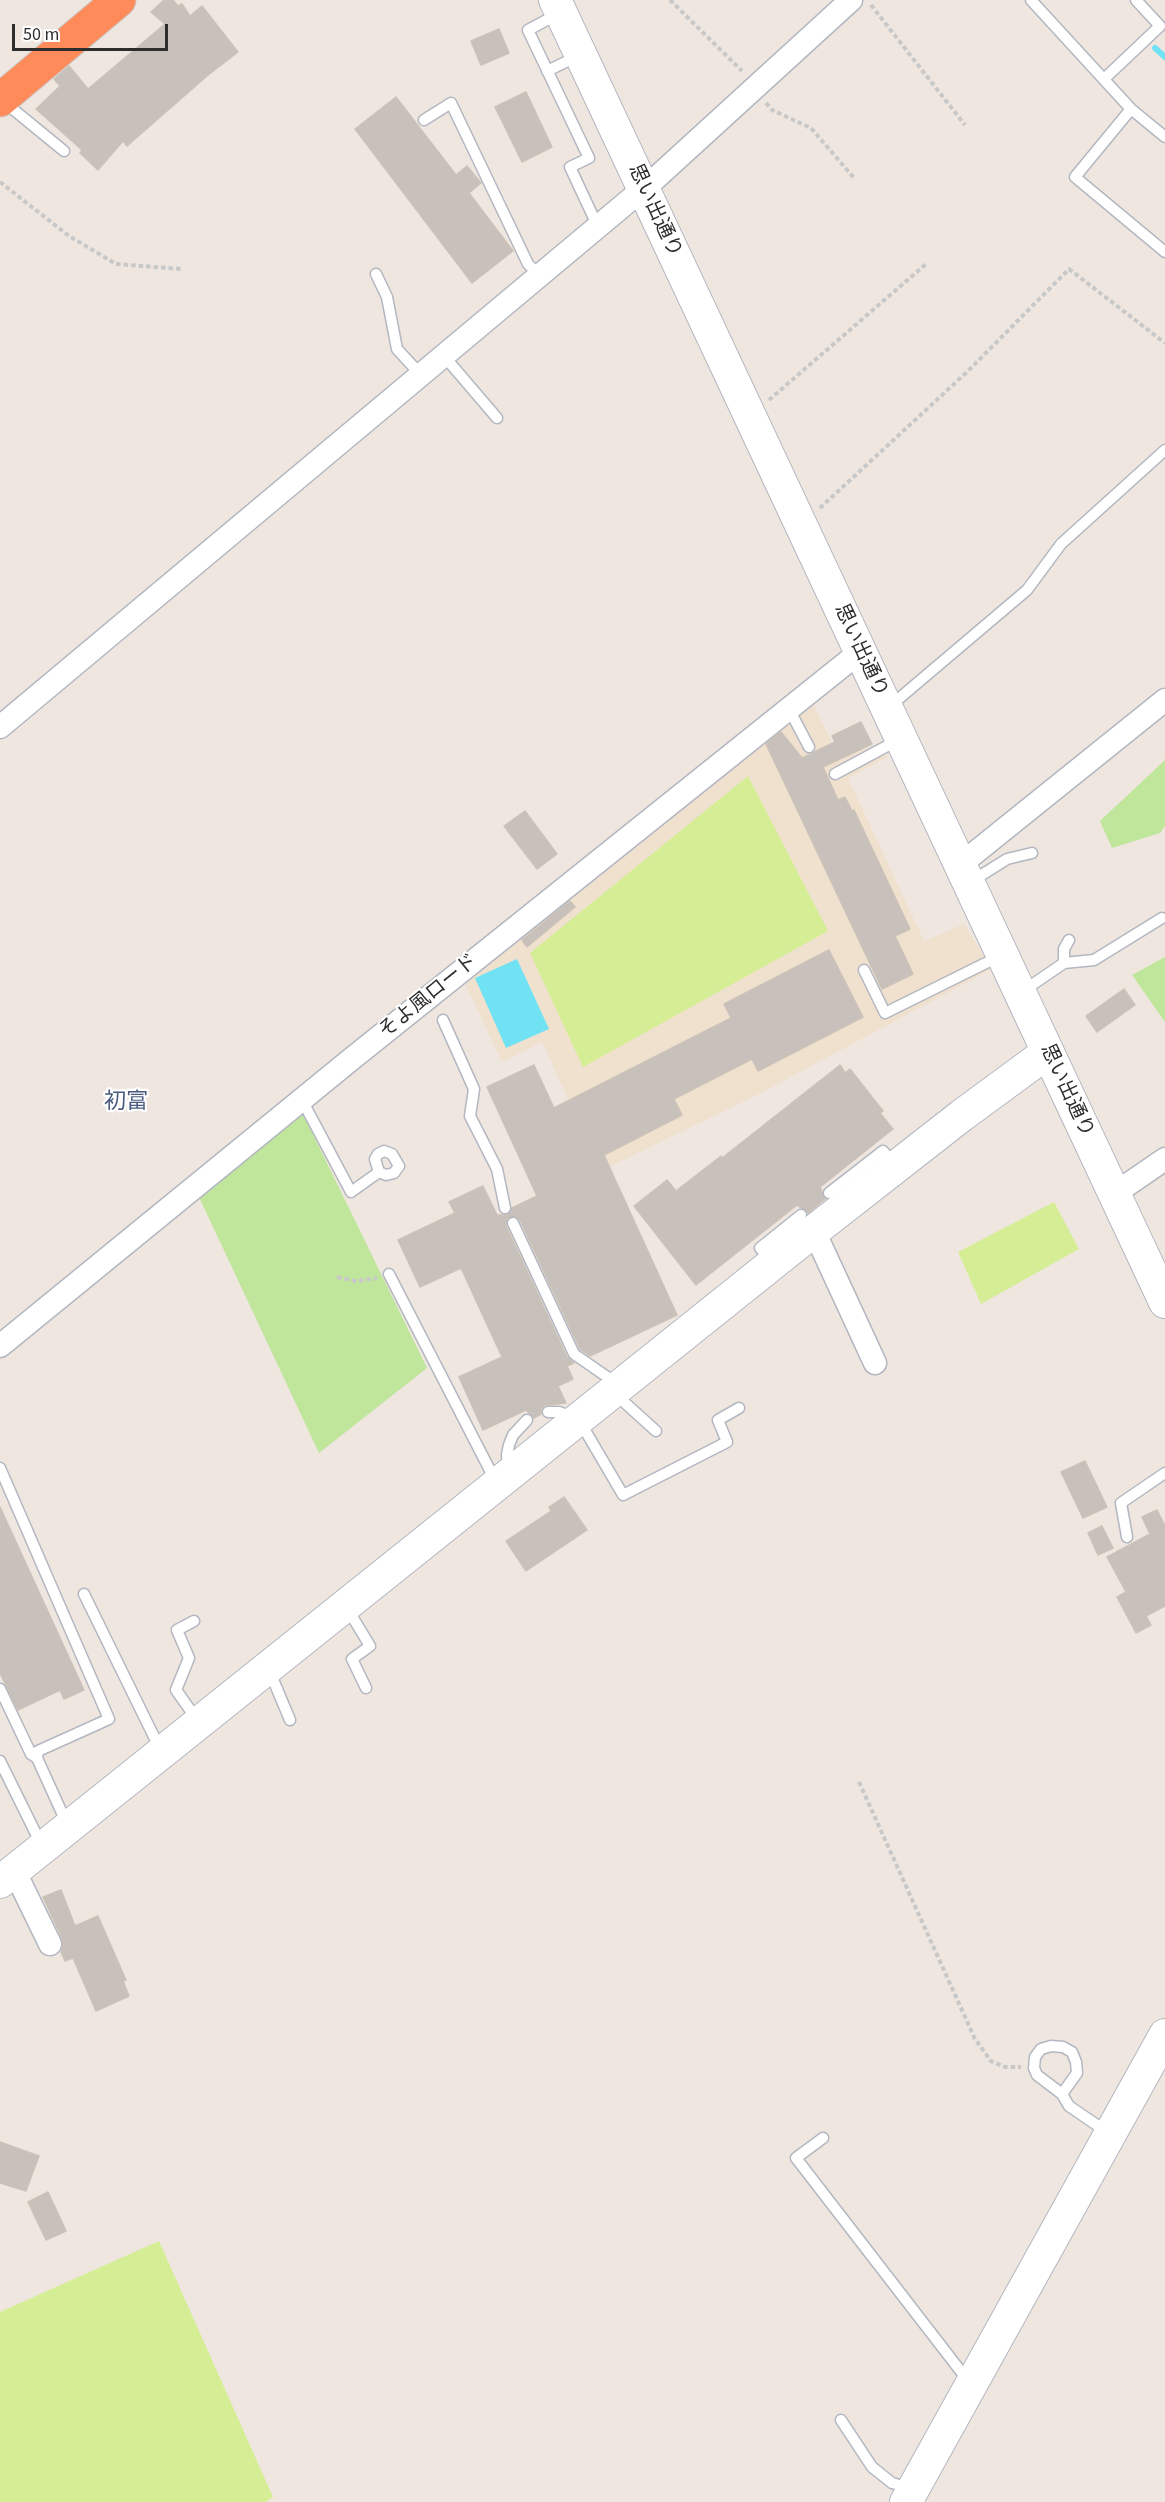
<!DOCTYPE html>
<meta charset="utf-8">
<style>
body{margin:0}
#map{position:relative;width:1165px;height:2502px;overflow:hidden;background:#efe6df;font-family:"Source Sans 3",sans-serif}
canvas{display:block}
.scale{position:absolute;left:12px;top:24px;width:156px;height:27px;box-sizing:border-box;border:3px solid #2d2d2d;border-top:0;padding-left:8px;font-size:18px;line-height:21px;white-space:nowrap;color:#2d2d2d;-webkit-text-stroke:4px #fff;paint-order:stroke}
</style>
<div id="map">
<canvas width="1165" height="2502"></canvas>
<div class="scale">50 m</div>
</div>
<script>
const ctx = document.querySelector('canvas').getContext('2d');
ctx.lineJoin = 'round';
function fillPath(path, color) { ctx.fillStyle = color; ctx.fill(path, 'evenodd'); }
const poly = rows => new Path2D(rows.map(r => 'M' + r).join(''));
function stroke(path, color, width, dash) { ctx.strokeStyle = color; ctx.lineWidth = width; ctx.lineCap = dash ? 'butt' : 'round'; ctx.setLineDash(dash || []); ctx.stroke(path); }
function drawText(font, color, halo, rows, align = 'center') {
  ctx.font = font + ' "Source Sans 3","Noto Sans JP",sans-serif'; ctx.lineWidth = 4.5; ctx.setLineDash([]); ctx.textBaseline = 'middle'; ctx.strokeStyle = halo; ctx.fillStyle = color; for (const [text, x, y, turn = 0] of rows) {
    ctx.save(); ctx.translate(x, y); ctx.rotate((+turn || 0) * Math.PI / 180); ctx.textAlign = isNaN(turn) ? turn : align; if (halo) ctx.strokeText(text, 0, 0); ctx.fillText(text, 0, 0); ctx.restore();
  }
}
fillPath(poly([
 [811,699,840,760,879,743,887,757,848,778,924,941,964,924,992,969,757,1095,601,1171,542,1042,502,1062,462,977]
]), '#f0e1cf');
fillPath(poly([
 [1165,758,1165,826,1160,833,1112,848,1100,821,1164,761],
 [1165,957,1165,1022,1132,975],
 [303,1114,427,1368,319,1453,198,1195]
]), '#bfe69b');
fillPath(poly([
 [748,776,828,931,583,1067,530,953],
 [1054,1202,1079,1249,981,1304,958,1252],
 [159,2241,273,2497,266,2502,0,2502,0,2312]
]), '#d5ee96');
fillPath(poly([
 [517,959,549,1029,506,1048,475,978]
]), '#70e2f3');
stroke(poly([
 [1155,48,1165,57]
]), '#70e2f3', 6);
const building = poly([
 [164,0,173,0,178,6,182,4,190,16,202,6,238,52,207,76,127,146,123,141,98,170,80,153,82,150,36,109,60,86,54,79,69,66,88,89,165,24,151,12,164,0],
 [499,29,509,53,481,65,471,41,499,29],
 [526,92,552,147,522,162,495,107,526,92],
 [396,97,456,175,467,166,481,183,469,193,513,251,472,283,355,129,396,97],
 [861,722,872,744,823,767,838,800,845,797,852,811,854,810,910,929,895,936,913,974,882,989,766,744,781,732,802,758,835,742,832,736,861,722],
 [525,811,557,854,537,869,504,826,525,811],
 [570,901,575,907,527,947,522,940,570,901],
 [829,950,863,1017,758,1071,752,1059,674,1099,682,1115,604,1155,677,1315,590,1356,580,1349,520,1220,514,1216,507,1218,506,1226,567,1357,574,1363,567,1366,573,1379,558,1386,566,1403,545,1405,541,1409,541,1414,534,1418,526,1410,483,1430,459,1377,502,1357,461,1268,420,1287,398,1240,455,1213,449,1202,483,1186,497,1215,507,1215,512,1208,537,1196,487,1087,534,1065,554,1108,731,1018,724,1004,829,950],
 [1124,989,1135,1005,1097,1032,1086,1016,1124,989],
 [840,1065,845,1073,850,1069,883,1111,880,1113,893,1129,820,1187,825,1199,808,1213,797,1205,696,1285,634,1206,667,1180,676,1191,721,1156,722,1158,840,1065],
 [1085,1461,1107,1507,1083,1518,1061,1472,1085,1461],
 [564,1497,587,1530,526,1571,506,1541,551,1511,549,1507,564,1497],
 [0,1507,84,1690,64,1699,60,1690,18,1710,0,1673,0,1507],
 [1157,1510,1165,1526,1165,1606,1146,1616,1151,1625,1136,1633,1117,1597,1126,1592,1107,1557,1150,1534,1142,1517,1157,1510],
 [1102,1526,1113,1548,1098,1555,1088,1533,1102,1526],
 [61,1890,75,1926,98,1916,126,1980,123,1981,129,1996,96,2011,73,1958,65,1961,61,1952,63,1946,62,1938,43,1897,61,1890],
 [0,2142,39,2156,26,2191,0,2183,0,2142],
 [48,2192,66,2231,46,2240,28,2202,48,2192]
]);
fillPath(building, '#c7c0bb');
stroke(building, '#cbc2b8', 1.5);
const lane = poly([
 [1031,0,1131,109,1165,137],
 [558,14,528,30,589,158,570,167,598,227],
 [547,71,578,56],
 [1104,79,1160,26,1136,0],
 [3,101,64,151],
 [1131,109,1075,177,1165,252],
 [424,120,451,103,528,264,540,276],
 [376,274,387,297,397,349,421,375],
 [444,356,497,418],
 [889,707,1027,590,1061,544,1165,450],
 [789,709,809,747],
 [835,774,900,739],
 [972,881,1007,859,1032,853],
 [1064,963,1064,949,1069,940],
 [864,970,885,1013,1000,956],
 [1023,991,1064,963,1094,960,1162,918],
 [443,1020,474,1089,470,1116,497,1169,505,1208],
 [302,1100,351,1192,379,1172,386,1175,394,1173,399,1166,392,1154,384,1151,378,1154,375,1159,379,1172],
 [829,1193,883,1151,894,1164],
 [513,1223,574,1354,616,1383],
 [772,1263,760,1248,801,1215],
 [389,1274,496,1482],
 [614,1393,656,1431],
 [548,1412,559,1412,579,1420,623,1495,727,1442,718,1420,739,1408],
 [0,1468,109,1719,38,1751,37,1758,31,1754,0,1689],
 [508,1470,507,1455,509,1445,513,1435,527,1420],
 [1127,1537,1121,1503,1165,1473],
 [84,1594,161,1751],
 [347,1608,370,1646,352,1659,366,1688],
 [194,1621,177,1630,189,1658,176,1690,198,1721],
 [269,1670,290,1720],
 [37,1758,67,1824],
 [0,1761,41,1844],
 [1062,2094,1077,2073,1076,2062,1072,2052,1063,2047,1051,2046,1041,2049,1035,2057,1034,2068,1037,2075,1062,2094,1069,2106,1107,2132],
 [823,2138,796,2158,969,2382],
 [841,2420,872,2467,892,2483,910,2488]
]);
const street = poly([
 [0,727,656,178,851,0],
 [961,864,1165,700],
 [1114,1194,1165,1159],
 [814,1231,875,1363],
 [0,1346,354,1057,861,651],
 [14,1870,50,1944]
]);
const secondary = poly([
 [555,0,1165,1302],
 [0,1882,796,1245,961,1116,1048,1052],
 [906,2502,1165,2035]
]);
const highway = poly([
 [0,100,119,0]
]);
stroke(lane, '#b3b7c1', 13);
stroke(street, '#b3b7c1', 25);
stroke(secondary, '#b3b7c1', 34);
stroke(highway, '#c8c8c8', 35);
stroke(poly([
 [670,0,742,71],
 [871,5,965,125],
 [766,103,772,110,811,128,854,178],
 [0,182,69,236,116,264,181,269],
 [769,400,926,264],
 [820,508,968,371,1069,269,1165,343],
 [337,1277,356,1281,377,1278],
 [859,1782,975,2039,991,2061,1005,2067,1021,2067]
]), '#c8c8c8', 4, [4.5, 3]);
stroke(lane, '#fff', 10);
stroke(street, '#fff', 22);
stroke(secondary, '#fff', 32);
stroke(highway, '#ff8b5a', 33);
drawText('20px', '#2d2d2d', '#fff', [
 ["思い出通り",654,211,65],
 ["思い出通り",860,651,65],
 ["そよ風ロード",429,997,-39],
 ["思い出通り",1066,1091,65]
]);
drawText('22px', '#4b5c80', '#fff', [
 ["初富",126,1103]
]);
</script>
